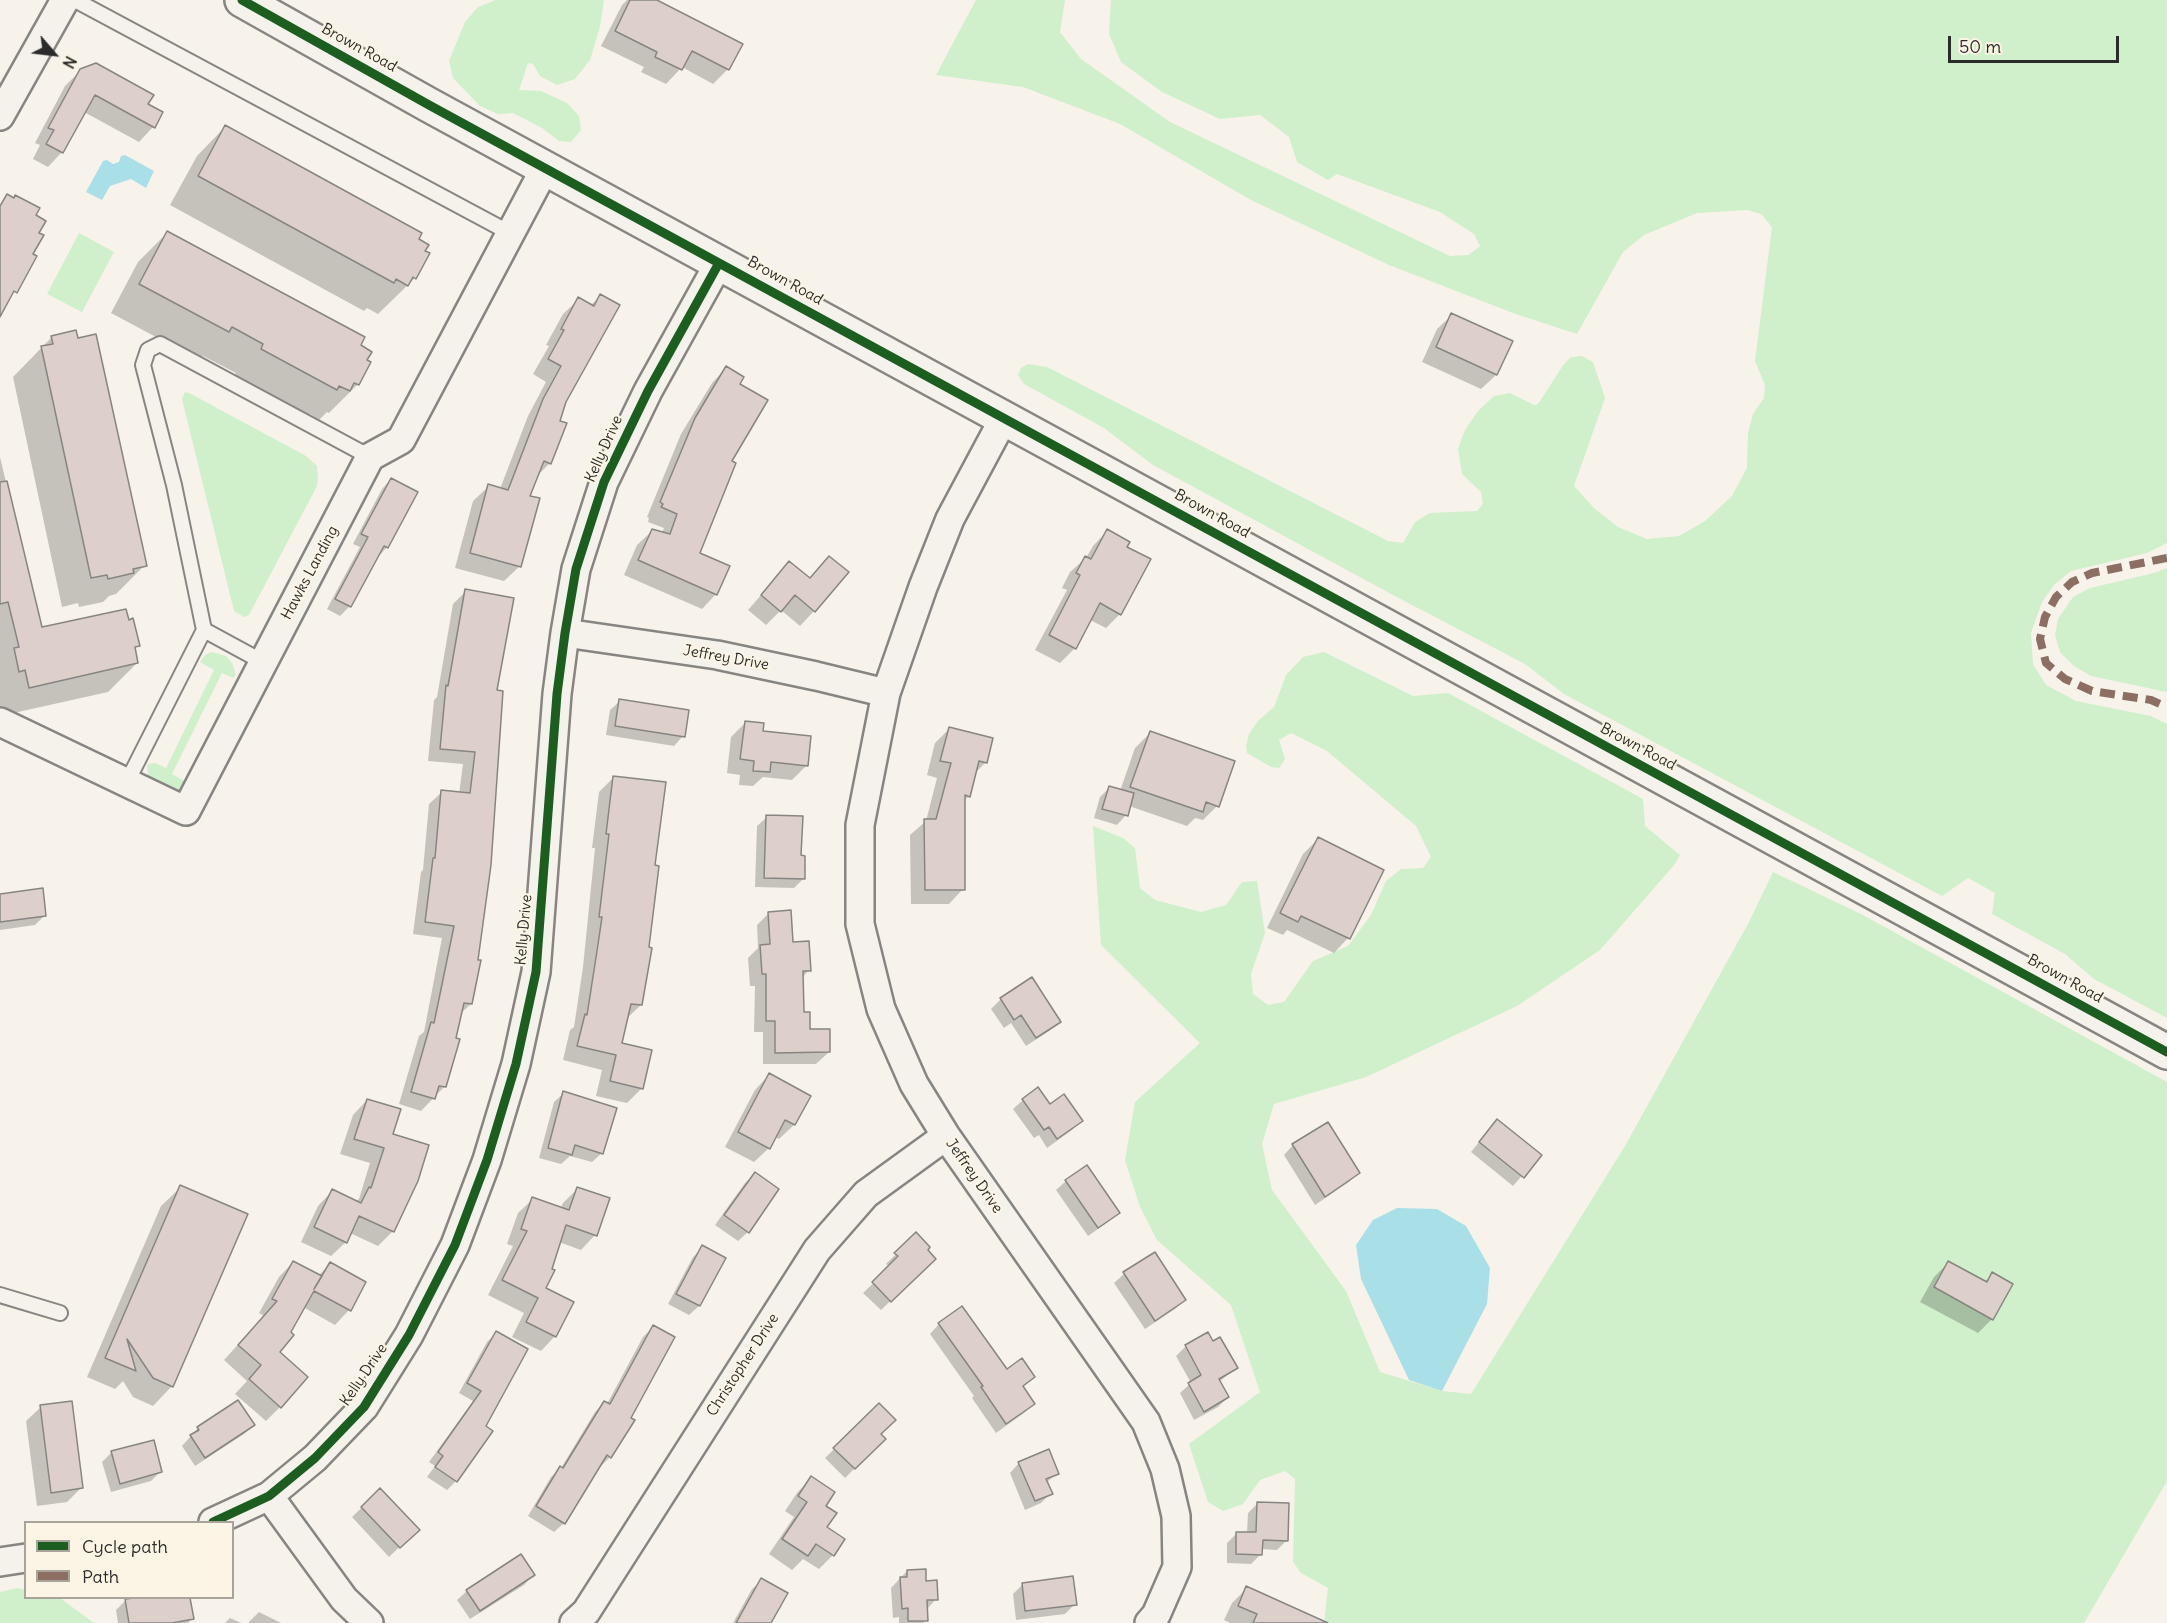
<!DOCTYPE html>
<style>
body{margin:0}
#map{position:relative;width:2167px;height:1623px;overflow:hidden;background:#f7f3ea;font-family:Delius,sans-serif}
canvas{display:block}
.legend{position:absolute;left:24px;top:1521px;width:210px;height:78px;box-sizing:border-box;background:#fcf5e5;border:2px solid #a8a49b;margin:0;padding:8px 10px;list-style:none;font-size:18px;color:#2b2b2b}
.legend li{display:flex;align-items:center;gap:12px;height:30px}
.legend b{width:30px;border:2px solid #a8a49b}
.north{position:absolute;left:24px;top:24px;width:60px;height:60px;-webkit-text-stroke:4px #fcf5e5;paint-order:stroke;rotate:118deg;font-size:16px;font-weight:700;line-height:24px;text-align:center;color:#2b2b2b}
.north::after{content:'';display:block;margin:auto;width:21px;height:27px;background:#2b2b2b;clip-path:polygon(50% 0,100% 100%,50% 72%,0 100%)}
.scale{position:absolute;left:1948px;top:36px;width:171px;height:27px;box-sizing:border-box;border:3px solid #2b2b2b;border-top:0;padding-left:8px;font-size:18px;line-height:21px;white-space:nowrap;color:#2b2b2b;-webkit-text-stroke:4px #fcf5e5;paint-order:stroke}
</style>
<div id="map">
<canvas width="2167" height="1623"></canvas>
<ul class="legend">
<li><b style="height:8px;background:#1b5e20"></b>Cycle path</li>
<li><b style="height:8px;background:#8d6e63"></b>Path</li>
</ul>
<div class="north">N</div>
<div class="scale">50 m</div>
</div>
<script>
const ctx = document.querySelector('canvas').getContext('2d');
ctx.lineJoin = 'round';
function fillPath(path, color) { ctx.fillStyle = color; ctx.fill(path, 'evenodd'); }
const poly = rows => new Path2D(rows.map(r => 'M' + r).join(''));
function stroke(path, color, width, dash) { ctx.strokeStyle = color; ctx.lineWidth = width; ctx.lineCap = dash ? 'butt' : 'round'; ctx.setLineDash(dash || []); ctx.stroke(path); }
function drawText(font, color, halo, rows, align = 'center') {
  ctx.font = font + ' Delius,sans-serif'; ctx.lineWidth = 4.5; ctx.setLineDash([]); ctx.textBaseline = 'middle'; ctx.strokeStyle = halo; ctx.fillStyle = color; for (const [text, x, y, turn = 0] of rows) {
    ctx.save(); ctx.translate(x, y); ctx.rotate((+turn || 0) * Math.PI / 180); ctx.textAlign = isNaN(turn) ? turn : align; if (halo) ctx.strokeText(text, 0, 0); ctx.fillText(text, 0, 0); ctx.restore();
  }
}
fillPath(poly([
 [496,0,604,0,600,27,590,60,575,79,557,85,540,76,533,64,528,63,519,90,541,91,567,103,579,116,581,130,571,142,559,141,542,128,513,113,498,114,480,106,453,78,449,61,465,22,478,7],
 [976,0,1065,0,1060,32,1081,59,1170,122,1450,256,1469,255,1480,246,1474,234,1440,212,1337,174,1328,180,1297,162,1289,137,1260,115,1220,119,1162,92,1121,62,1109,34,1111,0,2167,0,2167,543,2147,553,2071,571,2054,585,2042,602,2031,633,2033,664,2046,685,2076,701,2151,716,2167,724,2167,1018,2094,979,2065,954,1992,914,1995,893,1968,878,1942,896,1564,694,1525,664,1393,595,1153,465,1104,428,1024,384,1018,375,1021,368,1028,364,1047,367,1388,541,1403,543,1415,522,1430,513,1477,511,1483,504,1481,492,1462,474,1458,449,1465,430,1478,411,1494,396,1510,393,1534,405,1538,404,1564,364,1571,357,1582,356,1593,362,1605,398,1574,486,1594,508,1618,527,1647,539,1679,536,1705,521,1732,496,1747,468,1748,433,1753,414,1764,398,1765,385,1755,361,1772,227,1761,214,1747,210,1697,213,1644,235,1623,252,1577,334,1513,313,1389,265,1251,200,1120,124,1023,87,936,75],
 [79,233,114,252,82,312,47,294],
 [185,392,189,393,306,456,317,466,318,478,317,486,249,615,244,617,234,611,182,399],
 [2167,568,2167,692,2091,676,2074,666,2060,652,2055,635,2058,619,2073,597,2090,588,2154,573],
 [212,652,226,656,232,663,236,675,233,678,222,673,172,774,186,782,180,790,170,790,149,781,147,766,148,764,155,763,166,768,214,670,200,662,205,655],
 [1324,652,1413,696,1448,693,1643,799,1645,826,1680,855,1675,864,1600,950,1517,1006,1366,1077,1274,1104,1262,1144,1272,1190,1346,1291,1380,1372,1442,1391,1471,1394,1625,1146,1749,922,1773,872,1861,914,2167,1082,2167,1481,2084,1623,1324,1623,1328,1588,1301,1573,1293,1562,1295,1479,1285,1471,1260,1480,1243,1504,1223,1511,1208,1502,1189,1444,1260,1392,1231,1305,1157,1240,1140,1207,1125,1160,1135,1102,1200,1043,1101,945,1093,826,1123,838,1135,848,1140,888,1155,900,1201,912,1226,905,1242,882,1257,881,1265,933,1251,974,1253,994,1268,1005,1284,1002,1313,961,1348,946,1371,915,1386,881,1401,869,1423,868,1431,857,1416,826,1327,751,1291,733,1279,740,1285,759,1279,768,1271,767,1247,753,1246,746,1249,734,1258,721,1274,707,1286,675,1303,657],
 [18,1588,25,1590,26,1598,60,1598,94,1623,0,1623,0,1592]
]), '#d0efcb');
fillPath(poly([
 [125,155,154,171,146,188,131,179,110,186,102,200,86,192,103,161,107,160,113,164,119,162,121,156],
 [1397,1208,1437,1209,1466,1226,1490,1268,1487,1304,1442,1391,1409,1380,1361,1279,1356,1245,1373,1220]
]), '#a9dfe6');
fillPath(poly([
 [627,0,654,0,728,69,713,84,682,67,666,84,641,72,644,67,601,46,622,5],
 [80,71,146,105,153,127,139,142,84,112,62,152,48,167,33,159,40,145,35,143,65,86],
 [225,127,417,239,415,278,378,314,367,308,364,311,170,205,197,156],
 [167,233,359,346,365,361,358,384,329,413,327,412,319,420,310,414,307,418,233,378,236,373,203,356,199,360,111,313,138,262],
 [600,296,558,421,550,463,536,477,528,497,520,566,504,581,455,568,473,501,489,486,500,489,528,416,546,382,533,374,549,346,546,345,563,314,579,299,591,305],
 [1452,315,1511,342,1496,375,1481,389,1422,362,1437,329],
 [52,337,145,565,116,594,109,596,103,602,79,607,78,603,62,607,13,377],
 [726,368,738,384,730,462,698,554,716,594,702,609,624,575,637,545,652,531,662,533,664,528,648,522,649,518,647,517,681,434,712,383],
 [0,457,41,629,138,645,134,649,137,663,108,692,0,716],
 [391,479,387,547,378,557,350,606,340,616,327,609,360,547,353,544,382,489],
 [1107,531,1125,547,1120,614,1106,628,1090,620,1075,648,1060,663,1035,650,1067,590,1062,588,1070,572,1086,558,1093,546],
 [829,558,814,611,800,626,781,610,766,625,748,610,789,563,809,579],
 [466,591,495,691,471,1004,460,1014,445,1086,421,1111,399,1104,419,1036,424,1032,442,938,413,934,421,872,423,870,429,804,442,792,459,794,463,764,428,761,434,700,437,697,453,604],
 [620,701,683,736,674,746,606,735,610,710],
 [745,723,762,732,806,766,792,780,763,777,753,786,739,785,740,775,727,773,731,737],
 [949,729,986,762,975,773,969,796,963,802,963,889,949,904,911,904,910,835,926,821,937,778,927,775,935,743],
 [1150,733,1217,806,1203,820,1195,818,1187,826,1129,806,1126,815,1117,825,1094,818,1100,797,1109,788,1120,791,1135,748],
 [614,777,654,866,641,1005,626,1019,620,1044,642,1088,627,1103,596,1096,602,1070,563,1060,570,1030,574,1027,583,967,595,848,592,848,599,792],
 [767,817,799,857,803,879,794,888,755,887,757,826],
 [1318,839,1382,871,1348,938,1334,953,1287,930,1283,935,1267,928,1303,854],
 [0,895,44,916,35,925,0,930],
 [769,913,809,970,802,978,802,1014,809,1031,829,1052,816,1064,763,1064,763,1032,754,1032,755,986,750,986,748,958,758,948,757,925],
 [1001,999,1059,1022,1049,1031,1026,1046,1011,1023,1004,1028,991,1009],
 [769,1075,809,1096,794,1125,779,1139,775,1137,769,1148,754,1162,725,1147,755,1090],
 [564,1093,602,1153,592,1162,570,1156,561,1164,539,1158,554,1102],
 [367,1100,391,1135,393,1231,378,1246,350,1233,346,1242,331,1256,301,1242,318,1206,332,1191,355,1202,359,1199,370,1163,340,1154,353,1115],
 [1023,1100,1049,1106,1081,1121,1072,1130,1047,1148,1039,1135,1034,1138,1013,1109],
 [1488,1131,1540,1155,1513,1186,1471,1152],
 [1293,1145,1358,1173,1349,1182,1315,1205,1284,1155],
 [1086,1167,1118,1213,1108,1222,1088,1236,1056,1190,1066,1181],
 [755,1174,777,1190,748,1232,738,1241,715,1225,745,1183],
 [181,1187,172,1386,153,1406,133,1397,123,1381,115,1389,87,1377,161,1206],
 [577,1189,595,1235,581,1250,559,1242,544,1288,555,1336,541,1351,512,1337,524,1313,488,1295,513,1246,507,1244,518,1213,533,1199,561,1208,563,1203],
 [916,1234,925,1250,934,1259,881,1310,863,1293,890,1267,886,1264],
 [703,1247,724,1259,699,1306,689,1315,668,1304,693,1257],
 [1154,1254,1185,1300,1175,1309,1145,1329,1114,1283,1124,1274],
 [293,1262,318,1276,330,1264,349,1310,335,1325,303,1307,277,1352,280,1407,266,1421,235,1394,247,1381,224,1360,264,1316,259,1313,279,1277],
 [1949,1262,1984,1282,1993,1274,1992,1319,1978,1333,1920,1302,1934,1277],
 [939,1324,1007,1371,1033,1377,1022,1387,1033,1404,1024,1413,996,1433,972,1398,974,1396,930,1334],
 [653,1327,610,1457,601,1466,599,1465,564,1523,554,1532,528,1516,551,1477,561,1468,595,1412,604,1403,607,1404,643,1337],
 [496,1333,526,1350,456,1481,447,1490,427,1477,435,1466,429,1462,473,1401,459,1393,487,1342],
 [1212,1343,1236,1368,1219,1382,1228,1397,1218,1407,1194,1420,1180,1393,1191,1383,1176,1356,1186,1346],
 [879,1405,879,1434,884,1439,845,1478,825,1458],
 [41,1407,81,1488,67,1502,37,1506,26,1421],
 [253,1425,244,1434,195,1466,182,1446,198,1428],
 [112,1452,160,1472,151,1481,111,1492,102,1462],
 [1019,1463,1057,1473,1046,1483,1051,1493,1041,1503,1025,1510,1010,1473],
 [811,1478,824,1506,825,1527,833,1555,819,1569,803,1559,792,1570,769,1554,794,1517,785,1511,797,1493],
 [380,1490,417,1530,389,1557,352,1517],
 [1257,1504,1287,1540,1277,1550,1261,1549,1261,1554,1251,1564,1227,1563,1227,1543,1237,1533,1247,1533,1248,1513],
 [907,1571,925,1582,936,1599,927,1609,926,1620,923,1623,899,1623,899,1617,893,1618,891,1588],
 [533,1575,524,1585,470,1619,457,1600,467,1591],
 [762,1580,770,1623,733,1623,752,1589],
 [1023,1584,1075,1604,1065,1614,1016,1620,1013,1594],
 [1247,1588,1292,1623,1230,1623,1224,1620,1232,1603],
 [141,1598,189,1598,193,1618,188,1623,118,1623,116,1610,125,1601],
 [259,1612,281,1623,248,1623],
 [230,1618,241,1623,225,1623]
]), '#0003');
const building = poly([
 [630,0,657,0,743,44,729,70,692,51,682,70,655,57,657,52,615,31,630,0],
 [96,63,154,95,148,104,163,112,155,128,95,95,63,153,46,144,54,130,48,128,80,69,96,63],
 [225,125,422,233,419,239,429,245,425,251,430,253,416,279,413,277,408,286,396,279,394,283,198,176,225,125],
 [7,194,14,198,15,195,40,208,36,215,46,221,39,233,44,235,33,254,37,256,17,293,14,291,0,317,0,206,7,194],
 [167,231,365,337,361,345,372,352,367,360,371,362,359,385,354,383,350,391,339,386,337,390,261,349,263,344,232,327,229,332,139,284,167,231],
 [600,294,620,305,566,402,560,421,567,423,551,464,544,461,530,496,540,498,521,567,470,553,488,484,508,490,543,399,561,366,548,359,564,330,561,329,578,297,594,306,600,294],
 [1451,313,1513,341,1497,375,1436,347,1451,313],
 [76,330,78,338,96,334,147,566,133,569,134,573,108,579,107,575,91,578,41,346,53,344,51,336,76,330],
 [726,366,744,377,740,384,768,400,732,461,736,463,700,553,730,566,717,595,638,560,652,529,670,534,677,514,661,507,663,504,660,502,695,418,726,366],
 [391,478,418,492,388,548,384,546,351,607,335,599,368,537,361,534,391,478],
 [7,481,42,627,126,609,129,620,133,618,140,646,135,647,138,663,29,688,25,670,19,672,14,648,19,647,8,602,0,604,0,482,7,481],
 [1107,529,1130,542,1127,547,1151,559,1121,615,1100,603,1076,649,1049,635,1080,575,1076,573,1085,556,1091,559,1107,529],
 [829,556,849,572,815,612,795,595,781,612,761,595,789,561,810,578,829,556],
 [465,589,514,598,497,690,503,691,491,865,478,960,481,960,472,1004,464,1003,456,1038,460,1039,446,1087,439,1086,435,1099,411,1092,431,1022,434,1023,454,926,425,922,433,858,435,858,441,790,470,793,475,752,440,749,446,685,448,686,465,589],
 [619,699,689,710,685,737,615,726,619,699],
 [745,721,764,723,763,731,811,736,808,766,771,762,770,772,753,771,754,761,740,759,745,721],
 [949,727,993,738,987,763,979,761,970,797,965,795,965,890,925,890,924,819,936,819,951,763,940,761,949,727],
 [1150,731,1235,761,1219,807,1206,802,1203,812,1130,787,1150,731],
 [613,776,666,782,655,865,659,866,649,947,652,948,642,1005,631,1004,622,1043,652,1050,643,1089,610,1081,616,1055,577,1046,585,1014,587,1015,597,951,602,917,599,917,609,834,606,834,613,776],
 [1109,786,1134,793,1128,816,1102,809,1109,786],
 [766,815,803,816,801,855,805,856,805,879,764,878,766,815],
 [1318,837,1384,870,1350,939,1301,916,1298,922,1280,913,1318,837],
 [43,888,46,916,0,922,0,894,43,888],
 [791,910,793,942,809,941,811,971,803,971,804,1012,810,1012,810,1029,830,1029,830,1052,775,1053,775,1021,766,1021,766,974,762,974,760,945,770,944,768,912,791,910],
 [1032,977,1061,1022,1036,1038,1021,1015,1014,1020,1000,998,1032,977],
 [769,1073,811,1096,795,1125,785,1120,770,1149,738,1132,769,1073],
 [1038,1087,1050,1104,1064,1094,1083,1121,1057,1139,1049,1127,1044,1130,1022,1099,1038,1087],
 [563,1091,617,1108,603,1154,575,1145,572,1155,548,1148,563,1091],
 [367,1099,401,1109,393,1134,429,1145,418,1181,394,1232,359,1216,347,1243,314,1227,332,1189,361,1203,369,1187,371,1188,384,1148,354,1139,367,1099],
 [1497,1119,1542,1155,1524,1178,1479,1142,1497,1119],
 [1328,1122,1360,1173,1325,1197,1292,1144,1328,1122],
 [1087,1165,1120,1213,1098,1228,1065,1180,1087,1165],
 [755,1172,779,1189,749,1233,724,1215,755,1172],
 [180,1185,248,1214,173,1387,153,1378,127,1339,136,1371,105,1358,180,1185],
 [577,1187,610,1198,597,1236,566,1225,552,1269,555,1270,546,1288,574,1302,556,1337,526,1322,538,1298,502,1280,527,1231,521,1229,532,1197,569,1210,577,1187],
 [916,1232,930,1247,928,1250,936,1259,891,1302,872,1282,898,1256,894,1253,916,1232],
 [702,1245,726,1258,700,1306,676,1294,702,1245],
 [1155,1252,1186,1300,1155,1321,1123,1272,1155,1252],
 [293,1261,322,1276,314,1289,330,1262,366,1282,351,1311,314,1291,291,1332,294,1335,280,1352,308,1377,281,1408,249,1379,261,1365,238,1345,277,1301,272,1299,293,1261],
 [1948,1261,1987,1282,1992,1272,2013,1284,1993,1320,1934,1287,1948,1261],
 [962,1306,1007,1369,1022,1358,1035,1377,1023,1386,1035,1404,1006,1424,981,1387,983,1386,938,1323,962,1306],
 [653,1325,675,1337,631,1418,635,1420,611,1458,607,1455,565,1524,536,1506,560,1466,563,1468,604,1401,610,1404,653,1325],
 [496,1331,528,1349,486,1426,493,1431,457,1482,435,1467,443,1456,438,1452,481,1391,467,1383,496,1331],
 [1208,1332,1213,1341,1220,1337,1238,1368,1219,1379,1229,1397,1204,1412,1188,1383,1201,1375,1185,1345,1208,1332],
 [238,1400,255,1425,205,1458,190,1435,199,1430,197,1427,238,1400],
 [72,1401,83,1488,51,1493,40,1405,72,1401],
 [879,1403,896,1420,881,1434,886,1439,855,1469,833,1448,879,1403],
 [154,1440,162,1472,120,1484,111,1451,154,1440],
 [1049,1449,1059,1474,1046,1479,1053,1494,1035,1501,1018,1462,1049,1449],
 [811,1476,835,1492,826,1506,837,1513,827,1527,845,1539,834,1556,816,1544,808,1556,782,1539,807,1502,798,1496,811,1476],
 [380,1488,420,1530,400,1548,361,1507,380,1488],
 [1257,1502,1289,1503,1288,1541,1263,1540,1262,1555,1236,1554,1236,1532,1256,1532,1257,1502],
 [521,1554,535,1575,480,1611,466,1590,521,1554],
 [926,1569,926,1581,937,1580,938,1600,927,1600,928,1621,908,1621,908,1608,902,1609,900,1577,907,1577,907,1570,926,1569],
 [1073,1576,1077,1605,1025,1611,1022,1583,1073,1576],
 [761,1578,788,1593,771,1623,736,1623,761,1578],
 [1246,1586,1328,1623,1253,1623,1257,1614,1238,1606,1246,1586],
 [134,1598,190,1598,194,1619,172,1623,129,1623,125,1599,134,1598]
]);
fillPath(building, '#ddd0ca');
stroke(building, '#878581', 1.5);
const service = poly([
 [75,0,510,233],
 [263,662,204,630,174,485,143,365,148,350,160,344,370,457],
 [127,782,204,630],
 [0,1295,60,1313]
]);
const minor = poly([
 [0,116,65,0],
 [1004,418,950,519,923,587,886,693,860,825,860,924,881,1009,914,1084,946,1136,1146,1422,1165,1469,1176,1516,1177,1567,1156,1615,1149,1623],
 [565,633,717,655,816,676,886,693],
 [0,722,186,811,370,457,401,440,545,168],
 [269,1496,344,1599,369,1623],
 [213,1522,269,1496,315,1458,364,1407,409,1335,455,1245,487,1160,516,1064,536,972,557,694,565,633,576,569,604,482,648,391,719,263],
 [0,1562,26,1558],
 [574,1623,586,1612,817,1250,866,1194,946,1136]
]);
const tertiary = poly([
 [242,0,429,105,2167,1052]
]);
stroke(service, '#878581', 18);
stroke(minor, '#878581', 32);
stroke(tertiary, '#878581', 38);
stroke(service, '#f5f2ec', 14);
stroke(minor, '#f5f2ec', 27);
stroke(tertiary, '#f5f2ec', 33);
stroke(poly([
 [2167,558,2092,573,2072,582,2056,597,2045,617,2040,639,2046,663,2065,679,2092,691,2151,700,2167,707]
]), '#8d6e63', 8, [15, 8]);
stroke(poly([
 [242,0,429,105,2167,1052],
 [213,1522,269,1496,315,1458,364,1407,409,1335,455,1245,487,1160,516,1064,536,972,557,694,565,633,576,569,604,482,648,391,719,263]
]), '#1b5e20', 9);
drawText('15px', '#2b2b2b', '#fcf5e5', [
 ["Brown Road",359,48,29],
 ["Brown Road",785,281,29],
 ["Kelly Drive",604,449,-66],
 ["Brown Road",1212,514,29],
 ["Hawks Landing",310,573,-62],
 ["Jeffrey Drive",726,658,10],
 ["Brown Road",1638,747,28],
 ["Kelly Drive",524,930,-85],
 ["Brown Road",2065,979,29],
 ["Jeffrey Drive",974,1176,55],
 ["Christopher Drive",743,1365,-57],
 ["Kelly Drive",364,1375,-56]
]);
</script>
